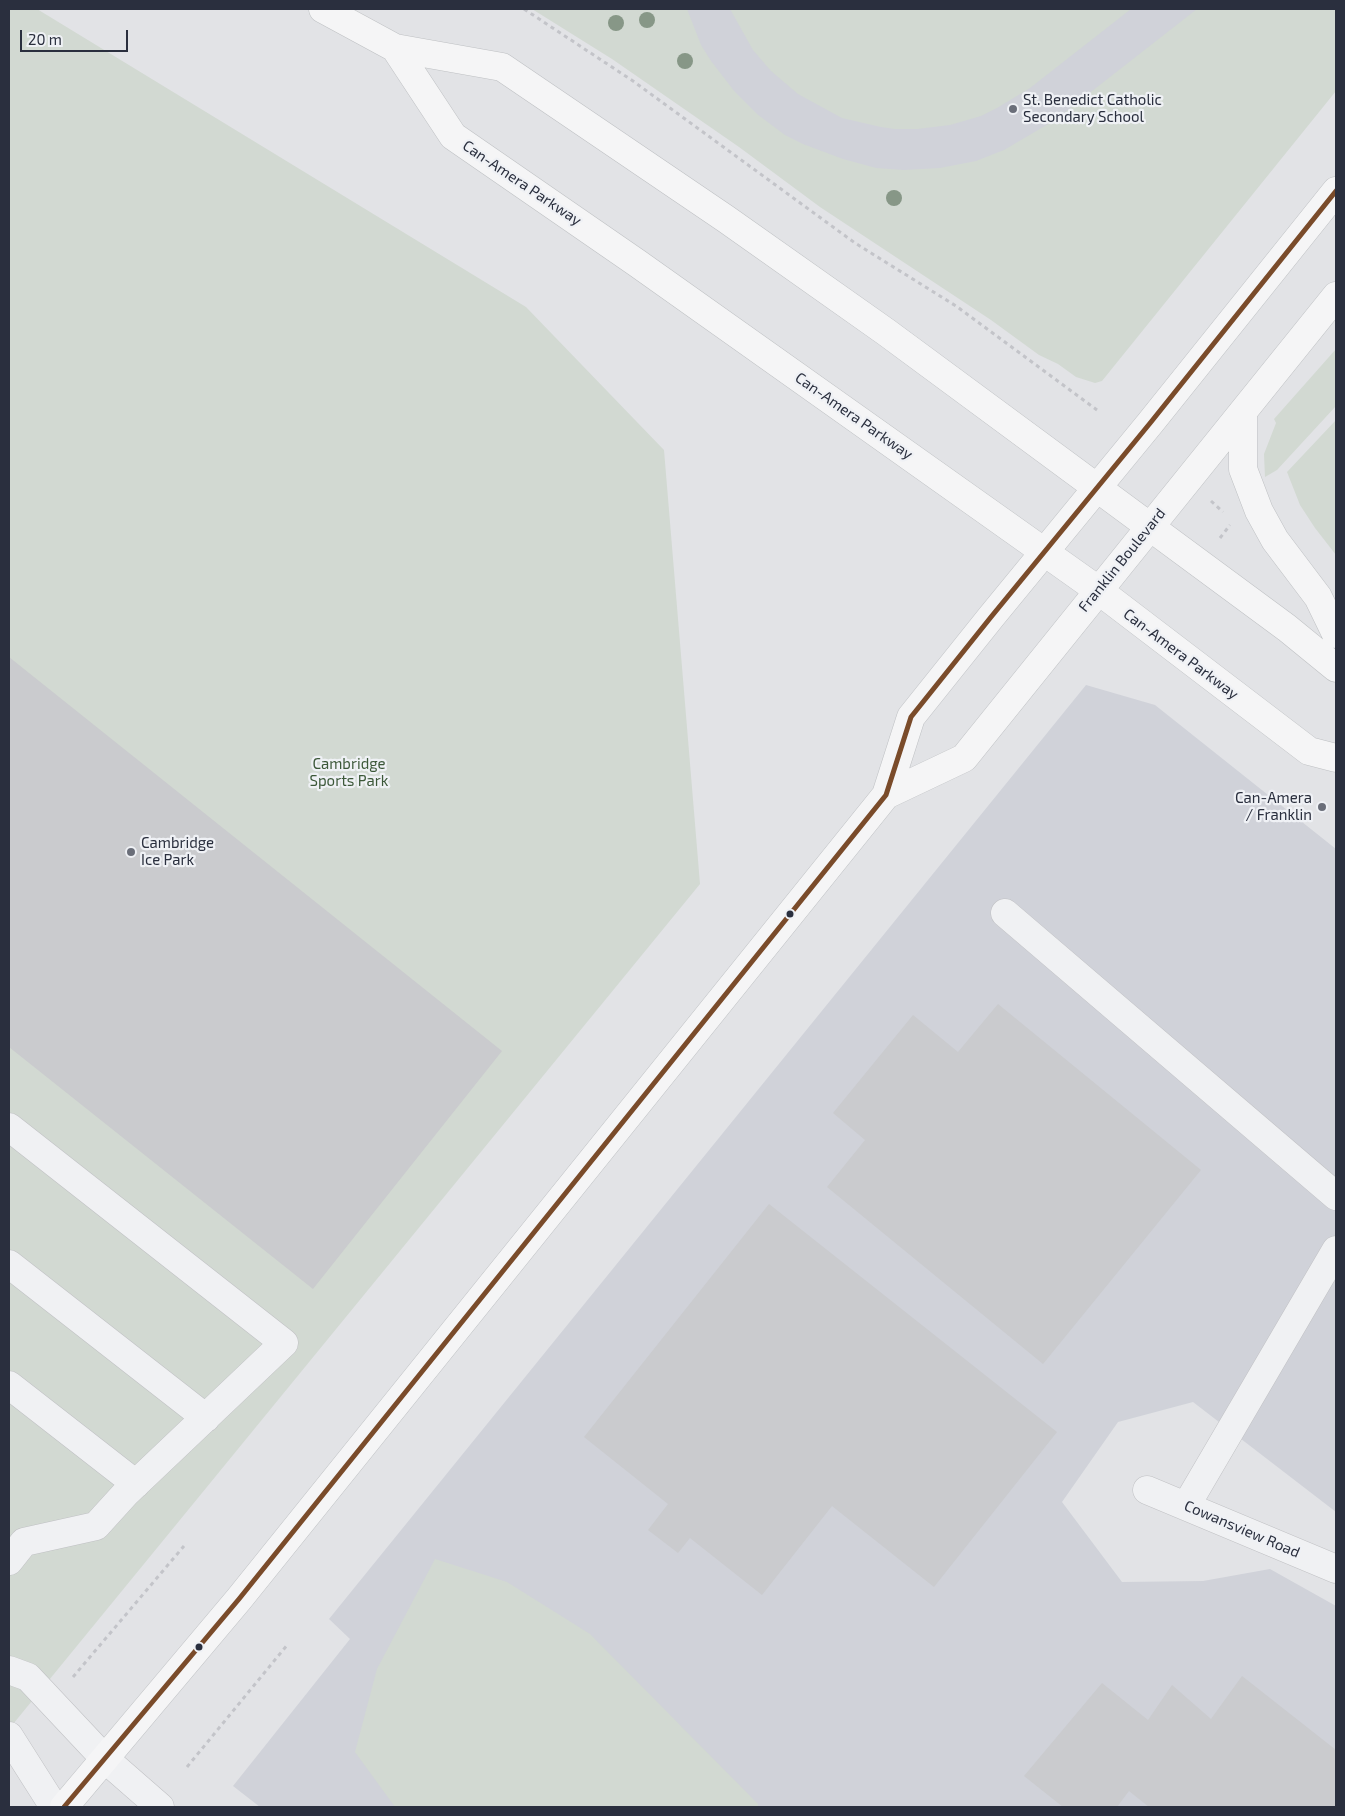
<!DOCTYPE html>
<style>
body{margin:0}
#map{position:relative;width:1345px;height:1816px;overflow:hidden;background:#e2e3e6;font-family:"Exo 2",sans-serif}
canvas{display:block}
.frame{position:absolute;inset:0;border:10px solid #2a2f3e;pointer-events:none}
.scale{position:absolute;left:20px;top:30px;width:108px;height:22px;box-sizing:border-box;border:2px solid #2a2f3e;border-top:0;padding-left:6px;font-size:15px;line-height:18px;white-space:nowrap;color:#2a2f3e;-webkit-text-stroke:4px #eff1f5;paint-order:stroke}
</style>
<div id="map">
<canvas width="1345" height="1816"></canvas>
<div class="frame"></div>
<div class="scale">20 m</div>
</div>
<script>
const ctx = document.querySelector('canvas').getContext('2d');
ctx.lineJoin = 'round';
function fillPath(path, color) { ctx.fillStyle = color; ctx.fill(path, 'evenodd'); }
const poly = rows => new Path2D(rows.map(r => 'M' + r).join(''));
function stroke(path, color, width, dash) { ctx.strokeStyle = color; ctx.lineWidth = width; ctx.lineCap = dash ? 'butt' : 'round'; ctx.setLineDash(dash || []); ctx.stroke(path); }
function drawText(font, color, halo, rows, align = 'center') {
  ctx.font = font + ' "Exo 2",sans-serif'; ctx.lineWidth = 4.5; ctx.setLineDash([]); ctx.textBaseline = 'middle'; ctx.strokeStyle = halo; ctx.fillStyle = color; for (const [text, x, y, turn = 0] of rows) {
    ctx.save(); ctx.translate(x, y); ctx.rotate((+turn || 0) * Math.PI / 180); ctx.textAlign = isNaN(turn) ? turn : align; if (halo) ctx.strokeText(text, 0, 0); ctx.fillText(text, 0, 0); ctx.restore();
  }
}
fillPath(poly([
 [567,9,1336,9,876,218],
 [1086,685,1155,705,1336,849,1336,1512,1193,1402,1118,1422,1062,1502,1122,1582,1203,1581,1270,1569,1336,1606,1336,1807,260,1807,233,1786,350,1639,329,1619]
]), '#d0d2d9');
fillPath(poly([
 [9,9,37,9,526,307,664,450,700,884,9,1729],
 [532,9,687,9,701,45,711,61,735,92,757,114,785,135,803,144,843,159,876,168,904,170,940,168,976,161,1004,150,1055,120,1197,9,1336,9,1336,91,1102,381,1095,383,1076,377,1058,364,1039,355,991,320,820,207,739,147,612,59],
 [730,9,1131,9,1030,88,997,108,981,116,950,125,917,129,895,129,881,127,842,118,798,94,771,71,753,50],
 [1336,349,1336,406,1277,470,1265,477,1264,454,1276,423,1274,419],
 [1336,420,1336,555,1315,528,1300,505,1287,472],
 [435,1559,507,1582,590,1634,758,1804,758,1807,395,1807,355,1752,377,1669]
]), '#d2d9d2');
fillPath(poly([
 [9,657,502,1051,313,1289,9,1047],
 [998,1004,1201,1170,1043,1364,827,1187,865,1140,833,1113,913,1015,958,1052],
 [769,1204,1057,1432,934,1587,832,1506,762,1595,690,1538,678,1553,648,1530,668,1504,584,1437],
 [1242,1676,1336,1750,1336,1807,1149,1807,1129,1791,1117,1807,1063,1807,1024,1776,1102,1683,1148,1720,1172,1685,1211,1719]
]), '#cacbce');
const minor = poly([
 [1005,913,1336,1196],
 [9,1127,284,1343,126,1493,96,1526,24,1542,9,1561],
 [9,1264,206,1418],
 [9,1385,136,1484],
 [1147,1490,1336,1569],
 [1186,1506,1336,1250],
 [9,1670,28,1677,105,1759,160,1807],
 [9,1736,54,1807]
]);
const major = poly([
 [323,9,395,48,502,67,726,219,886,332,1287,628,1336,668],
 [395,48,453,136,637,263,1098,590,1309,751,1336,758],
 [1243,412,1243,469,1259,511,1275,540,1318,597,1336,634],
 [886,795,964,758,1336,296],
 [64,1807,239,1599,886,795,911,717,991,617,1151,422,1336,191]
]);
stroke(minor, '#c0c1c4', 29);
stroke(major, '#bec0c3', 29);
stroke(poly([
 [524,9,633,81,855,243,956,306,1097,410],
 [1211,501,1223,512],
 [1220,538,1230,525],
 [73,1677,184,1546],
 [187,1767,288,1644]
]), '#c3c4c9', 3, [4, 4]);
stroke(minor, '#f0f1f3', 28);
stroke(major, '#f5f5f6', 28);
stroke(poly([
 [64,1807,239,1599,886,795,911,717,991,617,1151,422,1336,191]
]), '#7a4b2a', 5);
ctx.fillStyle = '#879787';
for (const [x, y] of [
 [647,20],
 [616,23],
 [685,61],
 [894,198]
]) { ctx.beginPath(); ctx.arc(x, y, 8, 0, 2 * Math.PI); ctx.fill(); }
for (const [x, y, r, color] of [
 [1013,109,5,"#6a6e79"],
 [1322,807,5,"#6a6e79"],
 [131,852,5,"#6a6e79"],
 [790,914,4.5,"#2a2f3e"],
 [199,1647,4.5,"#2a2f3e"]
]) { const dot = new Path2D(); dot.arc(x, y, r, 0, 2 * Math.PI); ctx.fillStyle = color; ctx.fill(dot); stroke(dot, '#eff1f5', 2); }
drawText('15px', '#2a2f3e', '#eff1f5', [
 ["St. Benedict Catholic",1023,100],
 ["Secondary School",1023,117],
 ["Can-Amera",1312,798,"right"],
 ["/ Franklin",1312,815,"right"],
 ["Cambridge",141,843],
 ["Ice Park",141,860]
], 'left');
drawText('15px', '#2a2f3e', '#eff1f5', [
 ["Can-Amera Parkway",522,183,34],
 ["Can-Amera Parkway",854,416,35],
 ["Franklin Boulevard",1122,560,-51],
 ["Can-Amera Parkway",1181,654,37],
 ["Cowansview Road",1242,1529,23]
]);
drawText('15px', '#3c5839', '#eff1f5', [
 ["Cambridge",349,764],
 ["Sports Park",349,781]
]);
</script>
